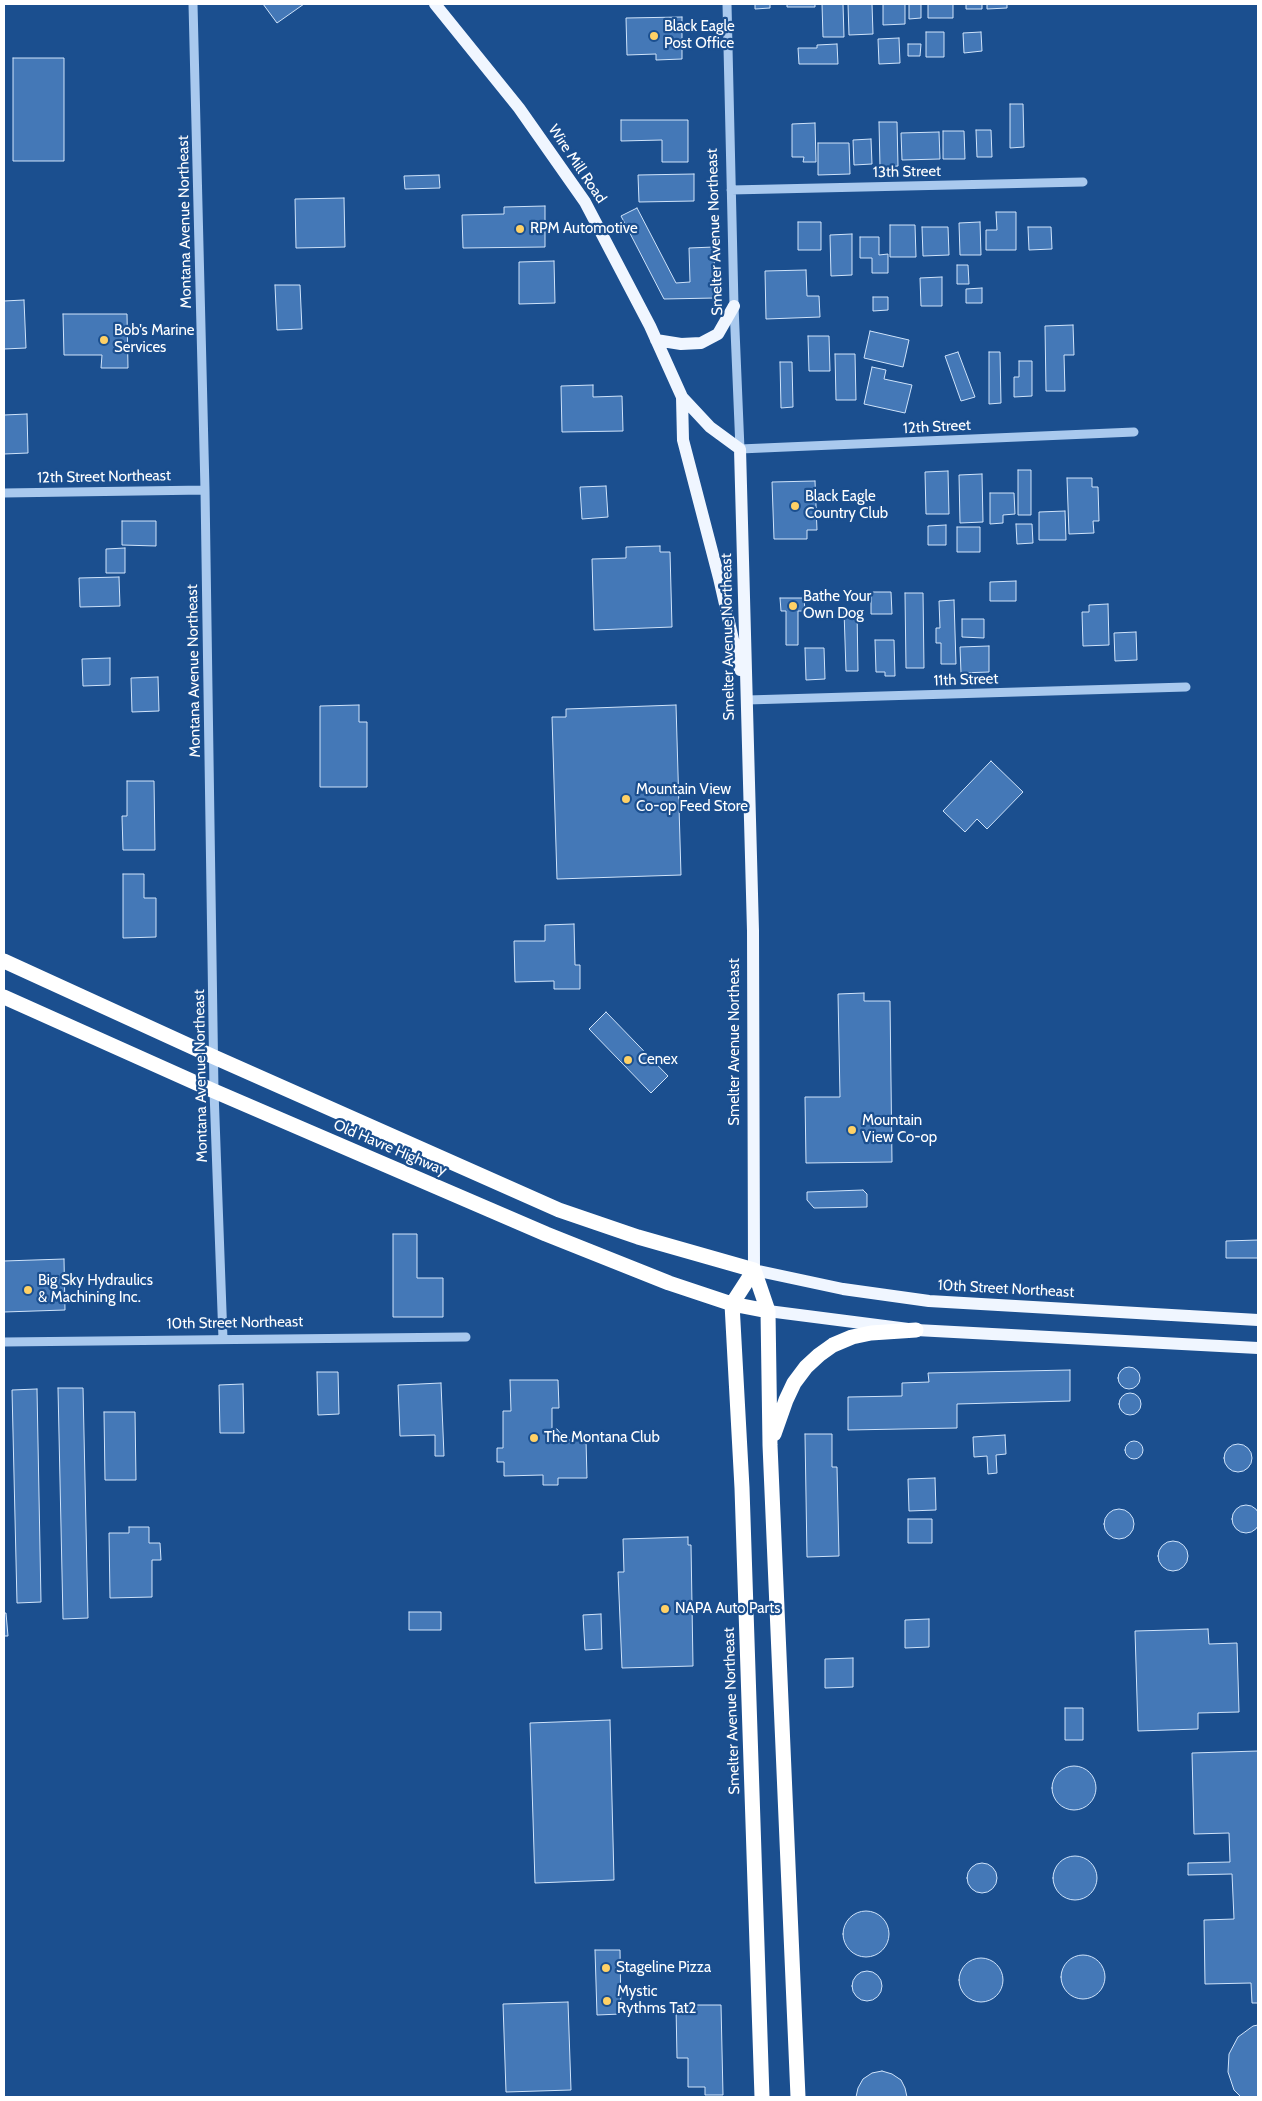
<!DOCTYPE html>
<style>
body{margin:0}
#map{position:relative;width:1262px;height:2101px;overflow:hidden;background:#1b4f8f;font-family:Cabin,sans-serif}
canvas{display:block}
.frame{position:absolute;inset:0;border:5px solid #fff;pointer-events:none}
</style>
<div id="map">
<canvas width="1262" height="2101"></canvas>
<div class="frame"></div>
</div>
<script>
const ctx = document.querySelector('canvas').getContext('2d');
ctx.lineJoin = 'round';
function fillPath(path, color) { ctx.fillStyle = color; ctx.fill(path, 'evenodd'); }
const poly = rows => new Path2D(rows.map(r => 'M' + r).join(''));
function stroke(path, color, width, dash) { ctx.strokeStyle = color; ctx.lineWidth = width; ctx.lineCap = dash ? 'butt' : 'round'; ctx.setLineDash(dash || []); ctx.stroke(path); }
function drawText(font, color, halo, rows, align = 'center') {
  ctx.font = font + ' Cabin,sans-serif'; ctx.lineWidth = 4.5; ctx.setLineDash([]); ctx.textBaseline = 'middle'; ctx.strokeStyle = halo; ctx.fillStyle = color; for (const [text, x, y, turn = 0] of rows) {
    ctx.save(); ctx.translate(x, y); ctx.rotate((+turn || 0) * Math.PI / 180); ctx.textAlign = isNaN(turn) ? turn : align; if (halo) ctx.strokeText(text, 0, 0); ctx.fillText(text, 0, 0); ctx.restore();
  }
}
const building = poly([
 [263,4,304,4,277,23,263,4],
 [755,4,770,4,770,8,755,9,755,4],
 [787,4,815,4,815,7,787,7,787,4],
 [822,4,843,4,844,37,823,37,822,4],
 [848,4,872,4,873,34,849,35,848,4],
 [883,4,905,4,905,24,883,25,883,4],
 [909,4,921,4,921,18,909,19,909,4],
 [928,4,953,4,953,18,928,18,928,4],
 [966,4,982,4,982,9,966,9,966,4],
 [987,4,1007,4,1007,8,987,9,987,4],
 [682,17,682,59,656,60,656,54,627,55,626,18,682,17],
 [926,32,944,32,944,57,926,57,926,32],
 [981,32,982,51,964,53,963,33,981,32],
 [899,38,900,63,879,64,878,39,899,38],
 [837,44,838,64,799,64,798,48,817,48,817,45,837,44],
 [908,44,921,44,920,56,908,56,908,44],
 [13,58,64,58,64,161,13,161,13,58],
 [1010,104,1023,104,1024,147,1010,148,1010,104],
 [621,120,688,120,688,162,662,162,662,140,621,141,621,120],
 [879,122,897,122,898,166,880,167,879,122],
 [815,123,816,162,803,162,804,157,792,157,792,124,815,123],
 [976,130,991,130,992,157,977,157,976,130],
 [943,131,964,131,965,159,943,159,943,131],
 [939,132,940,159,902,160,901,133,939,132],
 [871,139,872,164,854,165,853,140,871,139],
 [818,143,849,143,850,174,818,175,818,143],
 [694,174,694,201,639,202,638,175,694,174],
 [439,175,440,188,405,189,404,176,439,175],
 [344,198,345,247,296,248,295,199,344,198],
 [545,206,545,247,463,248,462,215,504,214,504,207,545,206],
 [637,208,676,283,690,282,689,248,714,247,715,298,664,299,621,216,637,208],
 [996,212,1016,212,1016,250,986,250,986,230,997,230,996,212],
 [798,222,821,222,821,250,798,250,798,222],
 [980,222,981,255,960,255,959,223,980,222],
 [890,225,915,225,916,257,890,257,890,225],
 [922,227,948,227,949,255,923,256,922,227],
 [1028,227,1051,227,1052,249,1029,250,1028,227],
 [852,234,852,275,831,276,830,235,852,234],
 [860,237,879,237,879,255,888,254,888,273,872,273,872,258,860,258,860,237],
 [554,261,555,303,519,304,519,262,554,261],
 [957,265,968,265,969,284,957,284,957,265],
 [806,270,807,296,819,296,820,317,766,319,765,271,806,270],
 [942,277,942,306,921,306,920,278,942,277],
 [275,285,300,285,302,329,277,330,275,285],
 [982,288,982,303,966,303,966,289,982,288],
 [873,297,888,297,888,310,873,311,873,297],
 [24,300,26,348,4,349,4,301,24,300],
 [63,314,127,314,128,368,101,368,102,355,64,355,63,314],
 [1073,325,1074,355,1064,355,1065,391,1046,391,1045,326,1073,325],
 [870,331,909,340,903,367,864,358,870,331],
 [808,336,829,336,830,371,809,371,808,336],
 [958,352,975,397,961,401,945,356,958,352],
 [989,352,1000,352,1001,403,989,404,989,352],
 [835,354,855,354,856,400,836,400,835,354],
 [1019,361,1032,361,1032,396,1014,397,1014,377,1019,377,1019,361],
 [780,362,792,362,793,407,781,408,780,362],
 [872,367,886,370,884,379,912,385,905,413,864,404,872,367],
 [593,385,593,397,622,396,623,431,562,432,561,386,593,385],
 [27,414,28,453,4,454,4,415,27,414],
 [1018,470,1031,470,1031,515,1018,515,1018,470],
 [948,471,949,514,926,514,925,472,948,471],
 [982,474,983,522,960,523,959,475,982,474],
 [1067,478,1092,478,1092,487,1098,487,1099,521,1093,521,1094,533,1069,534,1067,478],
 [815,481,817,530,807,530,807,539,774,539,772,482,815,481],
 [606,486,608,517,582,519,580,487,606,486],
 [990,493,1014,493,1015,514,1003,515,1003,523,990,524,990,493],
 [1065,511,1066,540,1039,540,1039,512,1065,511],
 [122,521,156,521,156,546,122,545,122,521],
 [1016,524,1032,524,1033,543,1017,544,1016,524],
 [946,525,946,545,928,545,928,526,946,525],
 [957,527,980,527,980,552,957,552,957,527],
 [660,546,660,552,670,552,672,627,594,630,592,559,626,558,626,547,660,546],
 [125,548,125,573,106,573,106,549,125,548],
 [119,577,120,606,80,607,79,578,119,577],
 [1016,581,1016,601,990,601,990,582,1016,581],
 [871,592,891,592,892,614,871,614,871,592],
 [905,593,923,593,924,668,906,668,905,593],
 [780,598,804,598,805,611,798,611,798,645,786,645,786,611,781,611,780,598],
 [954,600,956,664,941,664,941,643,936,643,936,628,940,628,939,601,954,600],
 [1108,604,1109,645,1083,646,1082,612,1089,612,1089,605,1108,604],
 [857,610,858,671,846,671,844,611,857,610],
 [962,619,984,619,984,638,962,637,962,619],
 [1136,632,1137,660,1115,661,1114,633,1136,632],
 [875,640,894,640,895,676,885,676,885,672,876,672,875,640],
 [989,646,989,672,961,673,960,647,989,646],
 [805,648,824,648,825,679,806,680,805,648],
 [110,658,110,685,83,686,82,659,110,658],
 [158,677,159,711,132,712,131,678,158,677],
 [359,705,359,722,367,722,367,787,320,787,320,706,359,705],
 [676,705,681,875,557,879,552,717,566,717,566,709,676,705],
 [991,761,1023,792,987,829,977,819,965,832,943,811,991,761],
 [127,781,154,781,155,850,123,850,122,816,127,816,127,781],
 [123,874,144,874,144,898,156,898,156,937,123,938,123,874],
 [574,924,575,965,580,965,580,989,554,989,554,981,515,982,514,941,545,941,545,925,574,924],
 [864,993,864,1001,890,1001,892,1162,806,1163,805,1097,840,1097,838,994,864,993],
 [606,1012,668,1076,651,1093,589,1029,606,1012],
 [863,1190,867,1194,867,1207,814,1208,807,1200,807,1192,863,1190],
 [393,1234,417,1234,417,1278,443,1278,443,1317,393,1317,393,1234],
 [1258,1240,1258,1258,1226,1258,1226,1241,1258,1240],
 [64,1259,65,1310,4,1312,4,1261,64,1259],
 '1118 1378a11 11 0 1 1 22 0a11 11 0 1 1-22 0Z',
 [1070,1370,1070,1401,957,1404,957,1428,848,1430,848,1397,902,1396,902,1383,929,1382,928,1373,1070,1370],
 [317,1372,338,1372,339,1414,318,1415,317,1372],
 [510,1380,558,1380,559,1408,552,1408,552,1429,557,1429,566,1440,586,1440,587,1478,558,1478,558,1485,543,1485,543,1475,504,1476,504,1462,497,1462,497,1448,503,1448,503,1411,511,1411,510,1380],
 [441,1383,444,1456,435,1456,435,1435,400,1436,398,1385,441,1383],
 [243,1384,244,1433,220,1433,219,1385,243,1384],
 [58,1388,83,1388,88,1618,63,1619,58,1388],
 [37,1389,41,1602,17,1603,12,1390,37,1389],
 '1119 1404a11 11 0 1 1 22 0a11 11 0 1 1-22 0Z',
 [104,1412,135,1412,136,1480,105,1480,104,1412],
 [805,1434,832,1434,832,1467,837,1467,839,1556,807,1557,805,1434],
 [1005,1435,1006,1454,996,1455,997,1473,988,1474,987,1456,974,1457,973,1437,1005,1435],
 '1125 1450a9 9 0 1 1 18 0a9 9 0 1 1-18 0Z',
 '1224 1458a14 14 0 1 1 28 0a14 14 0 1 1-28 0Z',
 [935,1478,936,1510,909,1511,908,1479,935,1478],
 '1232 1519a14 14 0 1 1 28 0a14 14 0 1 1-28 0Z',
 '1104 1524a15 15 0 1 1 30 0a15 15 0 1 1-30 0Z',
 [908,1519,932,1519,932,1543,908,1543,908,1519],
 [129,1527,149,1527,149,1543,160,1543,161,1560,152,1560,152,1597,110,1598,109,1533,129,1533,129,1527],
 [688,1537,688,1545,691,1545,693,1666,622,1668,618,1572,624,1572,623,1539,688,1537],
 '1158 1556a15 15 0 1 1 30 0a15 15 0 1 1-30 0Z',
 [409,1612,441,1612,441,1630,409,1630,409,1612],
 [4,1613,6,1613,8,1636,4,1636,4,1613],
 [601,1614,602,1649,585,1650,583,1615,601,1614],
 [929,1619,929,1647,905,1648,905,1620,929,1619],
 [1208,1629,1209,1644,1237,1643,1239,1712,1198,1713,1198,1729,1138,1731,1135,1631,1208,1629],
 [853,1658,853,1687,825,1688,825,1659,853,1658],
 [1065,1708,1083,1708,1083,1740,1065,1740,1065,1708],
 [610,1720,614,1880,535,1883,530,1723,610,1720],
 [1258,1751,1258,2003,1252,2003,1251,1983,1205,1984,1204,1920,1234,1919,1232,1874,1188,1875,1188,1863,1230,1862,1229,1833,1194,1834,1192,1753,1258,1751],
 '1052 1788a22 22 0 1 1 44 0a22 22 0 1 1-44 0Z',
 '1053 1878a22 22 0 1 1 44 0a22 22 0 1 1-44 0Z',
 '967 1878a15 15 0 1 1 30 0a15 15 0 1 1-30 0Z',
 '843 1934a23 23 0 1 1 46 0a23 23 0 1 1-46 0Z',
 [595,1950,620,1950,621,2014,597,2015,595,1950],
 '1061 1977a22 22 0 1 1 44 0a22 22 0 1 1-44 0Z',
 '959 1980a22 22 0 1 1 44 0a22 22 0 1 1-44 0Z',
 '852 1986a15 15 0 1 1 30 0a15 15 0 1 1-30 0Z',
 [568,2002,571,2090,506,2092,503,2004,568,2002],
 [676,2005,721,2005,723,2095,705,2095,705,2087,688,2087,688,2058,677,2058,676,2005],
 [1258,2025,1258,2097,1241,2097,1234,2090,1228,2072,1229,2054,1238,2037,1253,2026,1258,2025],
 [882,2071,892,2074,901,2080,905,2088,907,2097,856,2097,858,2088,863,2079,872,2073,882,2071]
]);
fillPath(building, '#4478b7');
stroke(building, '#cfe3fa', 1);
stroke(poly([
 [193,4,205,490,214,1091,223,1339],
 [727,4,734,306,740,449,1134,432],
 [731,190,1083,182],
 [4,493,205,490],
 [747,700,1186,687],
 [4,1342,466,1337]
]), '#a9c9ee', 9);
stroke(poly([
 [435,4,519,108,585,202,650,326,682,397,710,427,740,449,753,931,754,1270,843,1289,929,1301,1258,1320],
 [656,340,681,344,701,343,718,334,734,306],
 [682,397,683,440,719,578,740,670],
 [768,1311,916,1330,1258,1348]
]), '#f0f6ff', 12);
stroke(poly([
 [4,961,214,1057,559,1210,638,1237,754,1270],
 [4,997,214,1091,546,1234,669,1283,732,1304,768,1311],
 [754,1270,732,1304,742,1488,762,2097],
 [754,1270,768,1311,770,1445,798,2097],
 [774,1434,786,1400,794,1383,806,1367,819,1355,833,1345,852,1337,871,1333,916,1330]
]), '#fff', 15);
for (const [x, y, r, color] of [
 [654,36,5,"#ffd166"],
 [520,229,5,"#ffd166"],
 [104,340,5,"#ffd166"],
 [795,506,5,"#ffd166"],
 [793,606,5,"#ffd166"],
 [626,799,5,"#ffd166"],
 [628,1060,5,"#ffd166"],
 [852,1130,5,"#ffd166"],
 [28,1290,5,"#ffd166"],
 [534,1438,5,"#ffd166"],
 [665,1609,5,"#ffd166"],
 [606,1968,5,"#ffd166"],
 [607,2001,5,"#ffd166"]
]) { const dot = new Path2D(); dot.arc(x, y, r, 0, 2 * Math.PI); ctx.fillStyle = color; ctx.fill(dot); stroke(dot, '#1b4f8f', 2); }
drawText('15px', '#fff', '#1b4f8f', [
 ["Black Eagle",664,27],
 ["Post Office",664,44],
 ["RPM Automotive",530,229],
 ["Bob's Marine",114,331],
 ["Services",114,348],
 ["Black Eagle",805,497],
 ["Country Club",805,514],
 ["Bathe Your",803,597],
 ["Own Dog",803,614],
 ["Mountain View",636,790],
 ["Co-op Feed Store",636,807],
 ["Cenex",638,1060],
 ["Mountain",862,1121],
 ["View Co-op",862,1138],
 ["Big Sky Hydraulics",38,1281],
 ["& Machining Inc.",38,1298],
 ["The Montana Club",544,1438],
 ["NAPA Auto Parts",675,1609],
 ["Stageline Pizza",616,1968],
 ["Mystic",617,1992],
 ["Rythms Tat2",617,2009]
], 'left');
drawText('15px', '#fff', '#1b4f8f', [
 ["Wire Mill Road",577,164,56],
 ["13th Street",907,172,-1],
 ["Montana Avenue Northeast",185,222,-91],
 ["Smelter Avenue Northeast",715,232,-92],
 ["12th Street",937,427,-3],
 ["12th Street Northeast",104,477,-1],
 ["Smelter Avenue Northeast",728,637,-91],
 ["Montana Avenue Northeast",194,671,-91],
 ["11th Street",966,680,-2],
 ["Smelter Avenue Northeast",735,1042,-90],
 ["Montana Avenue Northeast",201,1076,-91],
 ["Old Havre Highway",390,1148,23],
 ["10th Street Northeast",1006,1289,3],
 ["10th Street Northeast",235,1323,-1],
 ["Smelter Avenue Northeast",732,1711,-92]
]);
</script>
